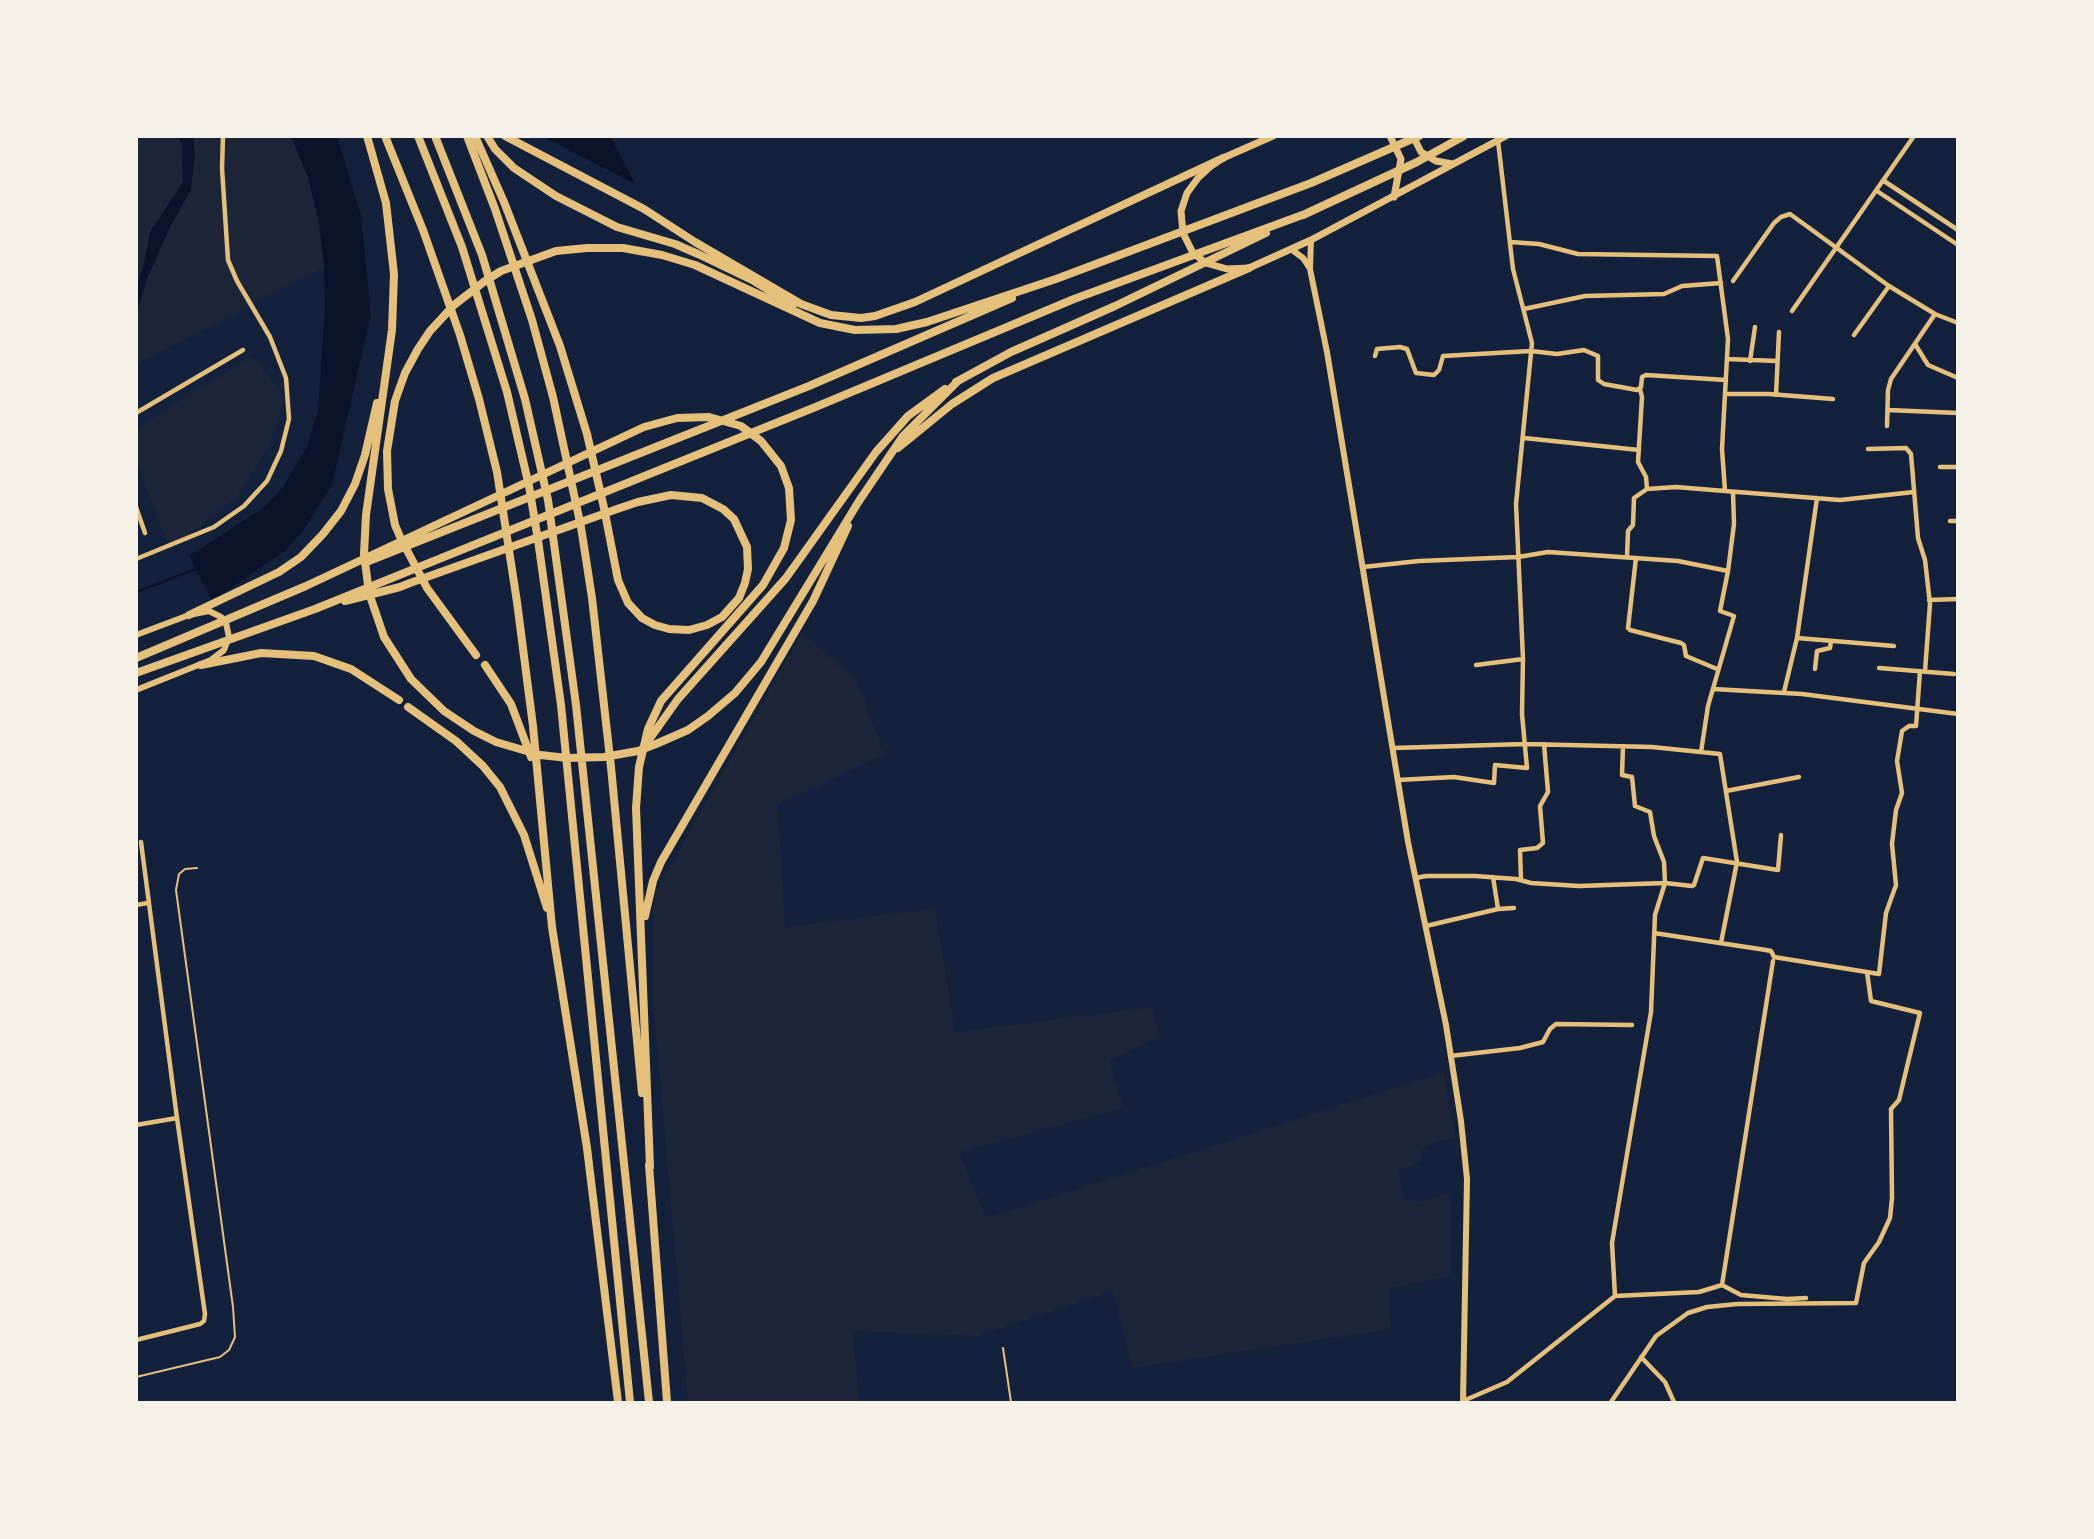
<!DOCTYPE html>
<style>
body{margin:0}
#map{position:relative;width:2094px;height:1539px;overflow:hidden;background:#14213d;font-family:Spectral,serif}
canvas{display:block}
.frame{position:absolute;inset:0;border:138px solid #f6f1e7;pointer-events:none}
</style>
<div id="map">
<canvas width="2094" height="1539"></canvas>
<div class="frame"></div>
</div>
<script>
const ctx = document.querySelector('canvas').getContext('2d');
ctx.lineJoin = 'round';
function fillPath(path, color) { ctx.fillStyle = color; ctx.fill(path, 'evenodd'); }
const poly = rows => new Path2D(rows.map(r => 'M' + r).join(''));
function stroke(path, color, width, dash) { ctx.strokeStyle = color; ctx.lineWidth = width; ctx.lineCap = dash ? 'butt' : 'round'; ctx.setLineDash(dash || []); ctx.stroke(path); }
fillPath(poly([
 [137,137,291,137,308,177,319,223,324,267,137,364],
 [251,356,285,397,268,449,238,495,170,550,137,463,137,429],
 [802,633,859,684,884,754,778,805,785,927,935,908,955,1032,1152,1007,1160,1036,1109,1061,1123,1108,959,1153,986,1218,1443,1072,1456,1138,1437,1141,1420,1150,1422,1161,1398,1171,1404,1197,1418,1202,1450,1193,1450,1276,1389,1288,1391,1329,1132,1368,1113,1291,977,1336,852,1331,860,1402,688,1402,654,1010,654,895]
]), '#1d2539');
fillPath(poly([
 [178,137,193,137,195,153,191,190,171,225,147,279,137,311,137,285,145,260,150,232,183,182,182,144],
 [291,137,337,137,361,215,371,315,332,485,303,531,286,550,212,601,189,556,263,508,281,490,307,447,318,411,325,309,324,267,319,223,308,177],
 [544,137,611,137,635,184]
]), '#0b132b');
stroke(poly([
 [136,592,199,568]
]), '#0b132b', 2.5);
stroke(poly([
 [1003,1348,1011,1402],
 [136,1377,220,1357,229,1350,235,1337,233,1307,176,890,179,874,185,869,197,868]
]), '#e5c07b', 2);
stroke(poly([
 [1884,181,1958,230],
 [1877,191,1958,245],
 [1510,242,1539,244,1578,254,1717,256,1728,339,1722,449,1725,491,1840,500,1914,492],
 [1733,281,1774,223,1781,217,1790,214,1889,286,1935,314,1958,323],
 [1524,309,1585,296,1664,294,1682,286,1721,283],
 [1792,311,1914,136],
 [1854,335,1889,286],
 [1915,344,1928,365,1958,378],
 [1375,356,1377,349,1400,347,1407,349,1416,373,1434,375,1439,370,1443,356,1531,351,1557,354,1584,350,1598,356,1598,380,1604,384,1637,390,1641,387,1642,377,1646,375,1726,380],
 [1727,359,1777,361],
 [1750,361,1755,327],
 [1726,394,1769,394,1833,399],
 [1776,395,1779,332],
 [1888,410,1958,413],
 [136,413,243,350],
 [1887,426,1888,390,1891,379,1935,314],
 [1524,438,1639,450],
 [1868,449,1906,448,1911,454,1918,538,1925,560,1930,604,1925,671],
 [1940,467,1958,467],
 [1647,489,1676,487,1725,491],
 [136,507,145,533],
 [1950,521,1958,521],
 [1627,557,1628,531,1633,525,1634,498,1647,489,1646,477,1638,462,1642,397,1640,389],
 [1636,558,1628,628,1630,630,1681,643,1684,645,1686,656,1717,669],
 [136,559,214,527,244,506,267,481,281,451,289,419,286,378,270,337,237,281,228,260,222,168,223,136],
 [1363,567,1419,561,1518,557,1548,552,1678,561,1728,571],
 [1929,600,1958,599],
 [1797,638,1817,498],
 [1476,665,1523,659],
 [1879,668,1954,674],
 [1815,669,1817,651,1830,648,1831,641],
 [1713,689,1802,694,1958,714],
 [1784,692,1797,638,1894,646],
 [1393,748,1525,744,1652,747,1720,754,1737,862,1721,943],
 [1701,752,1708,706,1734,616,1720,611,1728,571,1734,524,1733,492],
 [1398,780,1454,777,1494,783,1495,765,1527,768,1522,714,1523,659,1516,504,1532,343,1513,269,1498,141],
 [1726,791,1799,777],
 [1493,877,1498,909],
 [1416,878,1426,876,1475,876,1516,879,1531,883,1579,886,1665,883,1692,886,1694,885,1703,858,1778,870,1781,835],
 [1521,880,1520,850,1537,848,1543,843,1540,806,1548,792,1544,744],
 [136,905,148,903],
 [1426,926,1498,909,1514,908],
 [1654,933,1766,950,1771,951,1774,957,1879,974,1886,913,1896,885,1892,844,1896,810,1902,793,1897,761,1902,731,1909,726,1916,726,1920,671],
 [1450,1056,1520,1048,1543,1042,1550,1029,1556,1024,1632,1025],
 [136,1125,177,1118],
 [1722,1285,1773,961],
 [1722,1285,1741,1295,1787,1299,1806,1298],
 [1615,1296,1612,1243,1651,1012,1655,915,1665,883,1664,862,1654,836,1650,812,1635,806,1632,777,1622,775,1623,746],
 [136,1340,200,1324,204,1321,205,1314,177,1118,141,842],
 [1641,1357,1665,1382,1674,1402],
 [1463,1401,1507,1382,1615,1296,1699,1292,1722,1285],
 [1611,1402,1656,1336,1688,1313,1707,1307,1737,1304,1856,1303,1864,1263,1879,1242,1890,1218,1892,1198,1891,1109,1899,1100,1920,1013,1871,1001,1867,972]
]), '#e5c07b', 4.5);
stroke(poly([
 [1311,240,1310,269,1327,352,1408,842,1446,1025,1461,1121,1467,1179,1463,1402],
 [1291,249,1303,258,1309,267],
 [136,635,189,615,209,611,221,617,226,623,229,637,224,650,211,660,136,690]
]), '#e5c07b', 6);
stroke(poly([
 [1273,136,1223,158,1211,166,1198,178,1187,193,1181,211,1183,233,1193,253,1206,263,1227,269,1249,268,1311,240,1506,136],
 [1390,136,1401,159,1394,197],
 [1413,136,1421,152,1436,161,1453,164]
]), '#e5c07b', 7);
stroke(poly([
 [367,136,386,203,394,274,392,330,366,515,364,554,369,593,384,637,411,679,444,711,474,731,496,742,540,755,568,758,604,757,638,751,656,744,688,730,708,716,735,693,761,662,859,501,903,436,958,381],
 [385,136,423,230,460,335,479,399,497,472,517,602,533,726,552,927,587,1148,618,1402],
 [418,136,462,247,507,392,529,486,538,540,561,705,630,1402],
 [435,136,482,255,525,399,548,500,576,705,649,1402],
 [467,136,495,209,532,320,553,397,581,527,592,598,611,767,642,1093],
 [487,136,495,149,514,168,556,196,617,227,675,244,698,254,754,281,793,305],
 [505,136,644,209,695,242,801,304,831,315,861,318,875,316,915,302,1223,158],
 [1303,215,1417,162,1464,136],
 [956,382,1011,352,1115,306,1266,233],
 [898,448,952,404,993,378,1249,268],
 [369,561,809,386,1012,298],
 [345,601,400,587,410,583,620,508,638,502,671,495,702,498,723,509,734,519,747,547,748,569,745,583,739,598,722,617,707,625,689,630,669,629,655,625,642,618,628,603,618,580,604,508,587,434,560,346,504,202,475,136],
 [189,615,279,572,301,557,323,534,341,511,355,484,365,455,377,403],
 [476,655,427,588,401,539,395,525,388,489,387,451,395,401,405,373,418,349,430,331,454,305,485,281,501,271,556,251,587,248,623,248,662,255,695,265,820,323,855,330,896,329,927,322,1056,279,1311,183,1419,136],
 [136,658,306,586,644,427,677,418,709,417,741,426,761,441,781,466,789,488,791,520,784,548,763,585,661,701,648,729,639,767,636,808,650,1167],
 [201,665,261,653,314,656,351,669,399,700],
 [485,665,511,704,531,757],
 [136,673,315,609,818,406,1074,299,1305,214],
 [408,707,456,741,483,766,500,787,524,835,547,908],
 [646,744,678,699,786,578,876,452,908,416,945,389],
 [645,916,653,881,661,862,813,601,848,526],
 [649,1165,667,1402]
]), '#e5c07b', 8);
</script>
